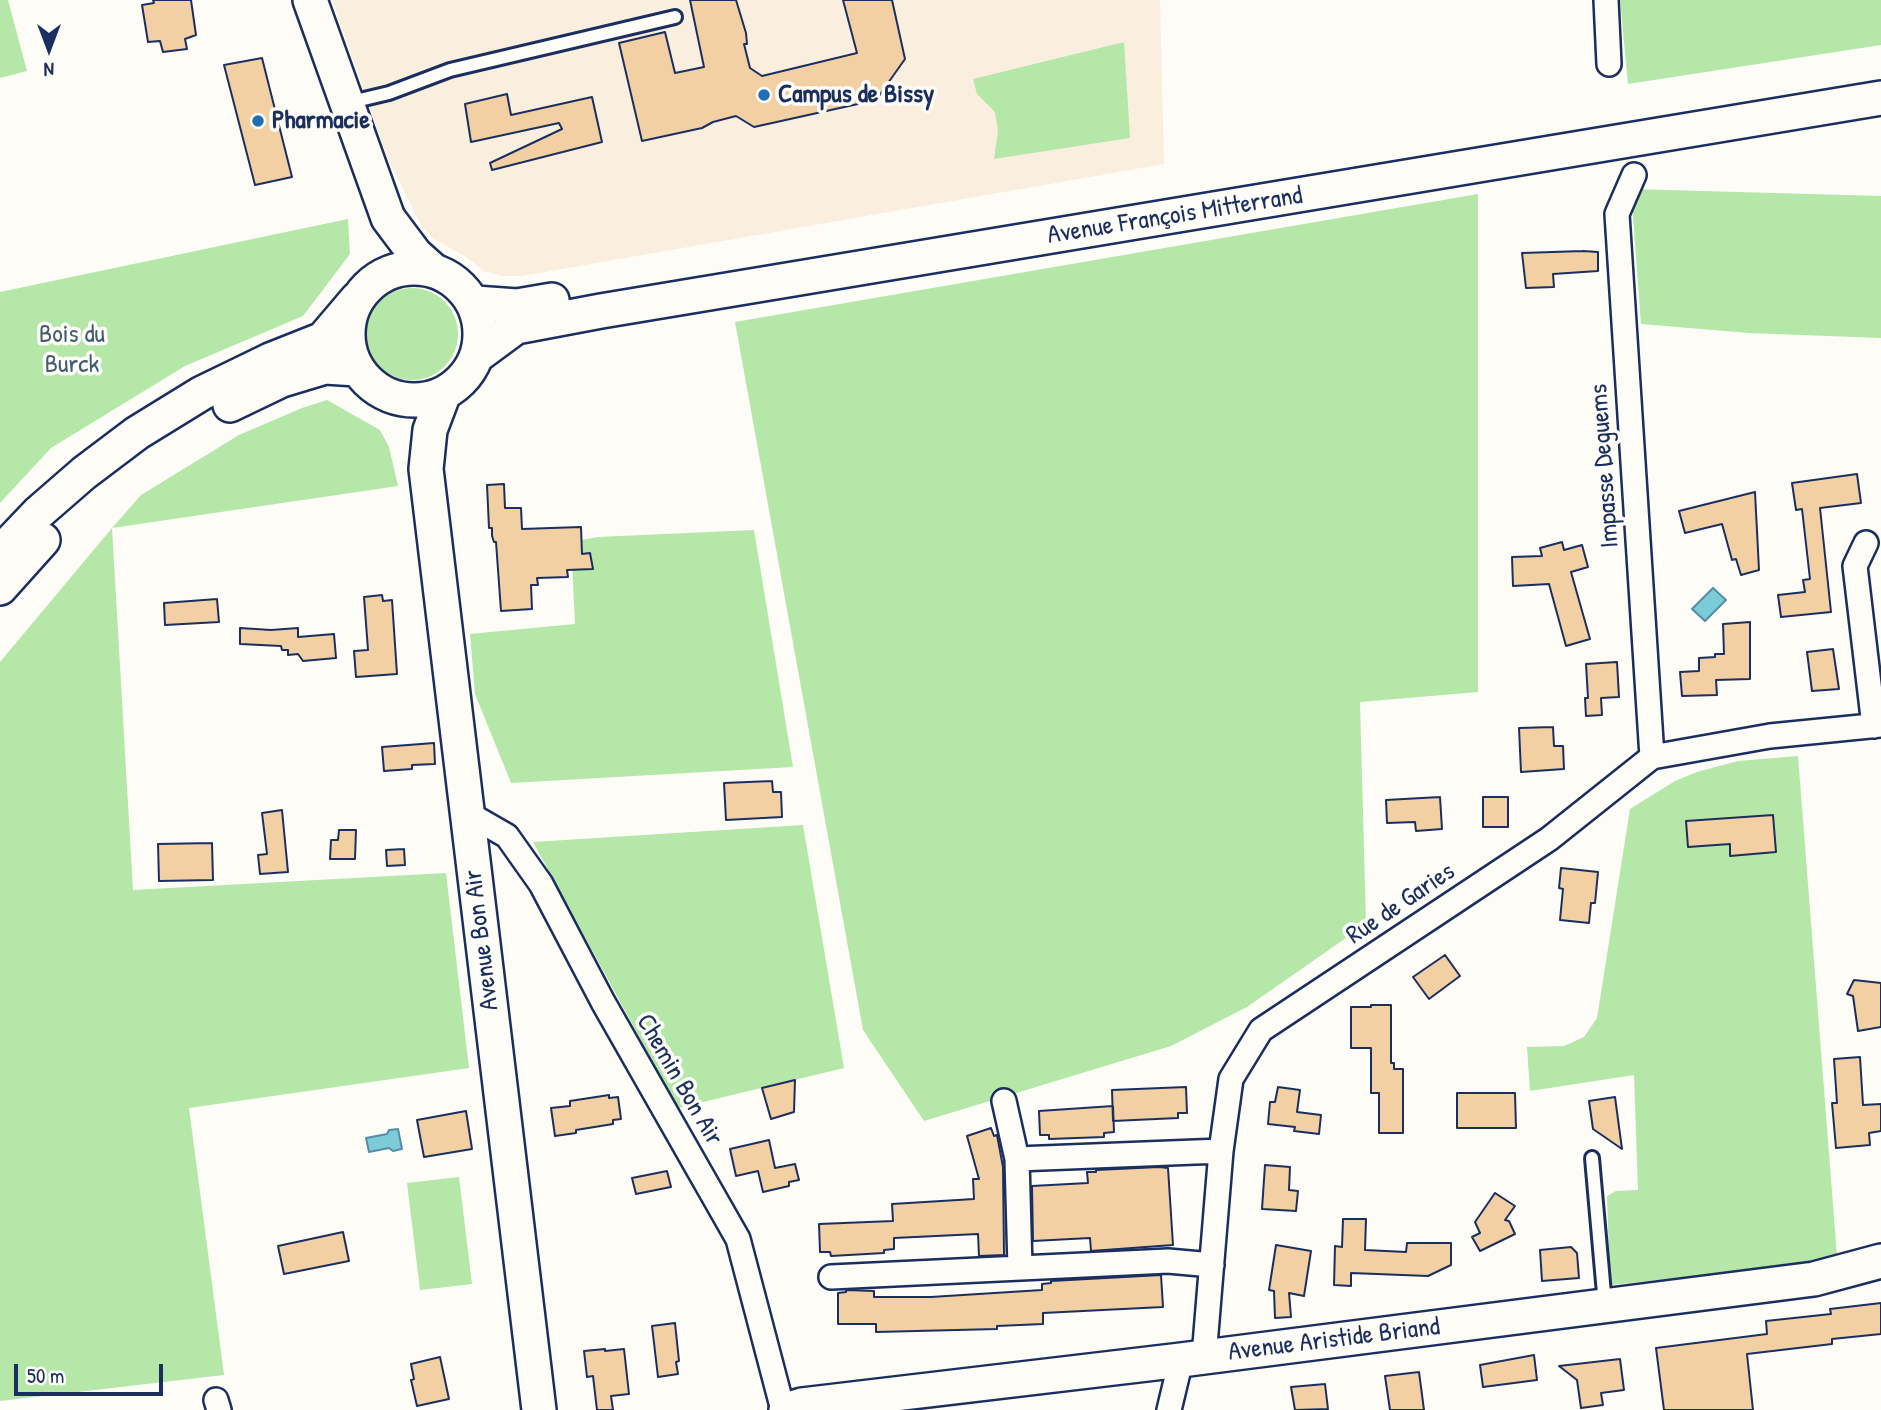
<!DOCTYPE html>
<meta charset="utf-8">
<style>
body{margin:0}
#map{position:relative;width:1881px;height:1410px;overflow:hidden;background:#fdfcf7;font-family:"Patrick Hand",sans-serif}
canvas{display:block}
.north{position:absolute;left:14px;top:14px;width:70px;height:70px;-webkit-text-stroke:5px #fdfcf7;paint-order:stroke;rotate:180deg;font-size:19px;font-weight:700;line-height:28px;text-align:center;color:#1b2f5e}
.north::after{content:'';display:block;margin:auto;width:24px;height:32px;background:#1b2f5e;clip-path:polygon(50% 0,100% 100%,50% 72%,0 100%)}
.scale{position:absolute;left:14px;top:1364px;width:149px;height:32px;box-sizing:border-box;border:4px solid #1b2f5e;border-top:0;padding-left:9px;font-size:21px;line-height:24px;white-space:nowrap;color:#1b2f5e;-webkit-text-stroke:5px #fdfcf7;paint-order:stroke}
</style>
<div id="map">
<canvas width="1881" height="1410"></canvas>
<div class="north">N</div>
<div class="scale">50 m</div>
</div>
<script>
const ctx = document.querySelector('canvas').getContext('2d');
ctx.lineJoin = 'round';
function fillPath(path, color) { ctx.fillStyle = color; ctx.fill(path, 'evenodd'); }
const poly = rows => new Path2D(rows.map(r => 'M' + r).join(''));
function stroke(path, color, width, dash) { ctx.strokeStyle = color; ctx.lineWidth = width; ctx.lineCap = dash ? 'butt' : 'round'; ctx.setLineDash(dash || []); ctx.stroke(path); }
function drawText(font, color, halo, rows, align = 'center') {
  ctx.font = font + ' "Patrick Hand",sans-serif'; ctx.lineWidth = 7; ctx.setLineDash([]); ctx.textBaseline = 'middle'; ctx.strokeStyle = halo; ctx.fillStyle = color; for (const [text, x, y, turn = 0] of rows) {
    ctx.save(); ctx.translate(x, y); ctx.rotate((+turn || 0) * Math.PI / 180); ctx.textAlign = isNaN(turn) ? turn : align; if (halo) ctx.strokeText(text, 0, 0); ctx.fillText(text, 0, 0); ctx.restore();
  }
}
fillPath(poly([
 [332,0,1160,0,1164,164,522,276,503,276,484,271,466,257,433,238,423,229,387,157]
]), '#faefde');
fillPath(poly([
 [0,0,8,0,27,71,0,78],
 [1620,0,1881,0,1881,45,1628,84],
 [1124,42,1130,138,994,159,998,131,995,112,977,94,973,79],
 [1631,189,1881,196,1881,338,1749,333,1641,324],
 [1478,194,1478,692,1360,702,1366,924,1247,1007,1171,1046,924,1121,863,1030,735,322],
 [348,219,350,254,303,316,185,366,51,448,0,503,0,292],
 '366 334a46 46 0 1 1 92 0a46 46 0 1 1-92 0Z',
 [327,400,380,430,389,447,398,486,112,528,133,890,446,873,469,1068,189,1108,224,1375,0,1401,0,662,112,528,141,495,239,435,302,408],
 [754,530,793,767,511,783,475,694,470,634,575,624,571,542,598,537],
 [1798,756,1837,1256,1796,1266,1610,1285,1607,1196,1616,1191,1638,1190,1634,1075,1530,1091,1527,1047,1564,1046,1584,1037,1597,1018,1630,809,1675,781,1697,772,1738,761],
 [803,825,844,1068,678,1108,533,842],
 [459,1177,472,1284,420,1290,407,1183]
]), '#b5e7a8');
const water = poly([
 [1713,588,1726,600,1705,621,1692,609,1713,588],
 [398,1129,402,1149,393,1151,389,1148,369,1152,366,1138,387,1134,389,1130,398,1129]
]);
fillPath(water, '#7cccd8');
stroke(water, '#558da7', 2);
const building = poly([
 [153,0,191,0,196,35,185,39,187,49,163,52,160,41,148,42,142,5,154,3,153,0],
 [690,0,736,0,746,33,747,44,744,44,750,68,762,76,857,53,843,0,892,0,905,59,876,100,754,127,736,116,713,122,702,128,642,141,619,43,665,32,675,73,704,67,690,0],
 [262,58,292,177,255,185,224,65,262,58],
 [507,94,511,115,592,97,602,142,492,170,490,163,562,129,559,123,471,142,465,104,507,94],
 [1583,251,1598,252,1598,271,1553,274,1554,287,1526,288,1522,253,1583,251],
 [1857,474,1861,503,1820,508,1831,612,1781,617,1778,595,1805,592,1803,580,1810,579,1802,509,1796,510,1792,483,1857,474],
 [504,484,505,508,521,508,522,529,581,527,582,554,590,553,593,569,567,570,568,577,537,578,538,585,531,585,532,609,501,611,496,542,494,542,492,536,492,528,489,528,487,485,504,484],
 [1755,492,1759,570,1741,575,1736,559,1732,560,1722,524,1685,533,1679,511,1755,492],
 [1562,542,1564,550,1582,545,1588,567,1571,572,1590,639,1566,646,1549,584,1513,586,1512,557,1542,556,1540,548,1562,542],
 [382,595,383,601,392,600,397,674,356,677,354,651,368,650,364,597,382,595],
 [217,599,219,622,165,625,164,603,217,599],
 [1750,622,1750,679,1716,680,1717,695,1682,696,1680,672,1699,671,1699,658,1715,657,1715,654,1724,654,1723,624,1750,622],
 [240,628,271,630,298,628,298,637,334,634,336,658,303,661,298,654,288,655,288,650,282,650,281,646,240,644,240,628],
 [1833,649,1839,689,1812,691,1807,652,1833,649],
 [1617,662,1619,697,1601,698,1602,715,1586,716,1585,698,1588,698,1586,664,1617,662],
 [1553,727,1554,746,1563,746,1564,769,1521,772,1519,728,1553,727],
 [434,743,435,764,412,765,412,769,384,771,382,747,434,743],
 [772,781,773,792,781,792,782,817,726,820,724,783,772,781],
 [1440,797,1442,829,1416,831,1415,822,1387,823,1386,800,1440,797],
 [1483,797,1508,797,1508,827,1483,827,1483,797],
 [282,810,288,872,260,874,258,855,267,854,262,813,282,810],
 [1773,815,1776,852,1730,856,1730,844,1688,847,1686,821,1773,815],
 [339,830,356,830,355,859,330,859,331,840,338,840,339,830],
 [212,843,213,880,159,881,158,844,212,843],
 [404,849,405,865,387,866,386,850,404,849],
 [1561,868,1598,872,1595,903,1591,903,1589,923,1560,920,1563,889,1559,888,1561,868],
 [1445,955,1460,976,1429,999,1413,977,1445,955],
 [1854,980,1881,983,1881,1027,1858,1031,1853,996,1847,994,1854,980],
 [1371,1005,1391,1005,1391,1063,1394,1063,1394,1069,1403,1069,1403,1133,1379,1133,1379,1093,1371,1093,1371,1048,1351,1048,1351,1007,1371,1007,1371,1005],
 [1860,1057,1863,1105,1881,1104,1881,1131,1869,1133,1870,1145,1836,1148,1832,1103,1837,1103,1834,1059,1860,1057],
 [795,1080,794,1112,771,1119,762,1088,795,1080],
 [1186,1087,1187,1113,1178,1113,1178,1118,1113,1121,1112,1090,1186,1087],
 [1278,1087,1300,1090,1297,1112,1321,1115,1319,1134,1294,1131,1295,1127,1268,1124,1270,1102,1275,1102,1278,1087],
 [1457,1093,1515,1093,1516,1128,1457,1128,1457,1093],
 [609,1095,609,1098,618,1097,621,1119,613,1120,613,1124,576,1130,576,1133,555,1136,551,1108,570,1106,570,1101,609,1095],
 [1615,1097,1622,1149,1593,1129,1589,1101,1615,1097],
 [1113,1106,1114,1132,1104,1133,1104,1137,1049,1139,1049,1135,1040,1135,1039,1111,1113,1106],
 [466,1111,472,1149,424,1157,417,1120,466,1111],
 [991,1128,994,1136,997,1135,1003,1167,1004,1255,979,1256,978,1234,894,1238,894,1249,884,1250,884,1253,831,1256,830,1252,820,1252,819,1224,893,1221,892,1204,974,1199,973,1179,979,1179,967,1136,991,1128],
 [769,1140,775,1168,795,1164,799,1180,789,1182,789,1186,763,1192,758,1171,736,1176,730,1149,769,1140],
 [1265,1165,1290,1167,1289,1190,1298,1191,1296,1211,1262,1209,1265,1165],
 [1159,1167,1168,1168,1173,1245,1091,1251,1090,1238,1033,1241,1032,1186,1088,1183,1087,1172,1096,1172,1096,1170,1159,1167],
 [667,1171,671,1187,636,1194,632,1178,667,1171],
 [1495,1193,1515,1206,1505,1220,1509,1221,1515,1234,1480,1251,1472,1237,1480,1233,1475,1222,1495,1193],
 [1343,1219,1366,1219,1365,1250,1406,1252,1407,1243,1451,1243,1451,1265,1428,1276,1351,1273,1351,1286,1334,1285,1335,1246,1342,1247,1343,1219],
 [343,1232,349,1261,284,1274,278,1246,343,1232],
 [1276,1245,1311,1251,1304,1296,1289,1293,1291,1317,1275,1318,1274,1291,1269,1290,1276,1245],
 [1571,1247,1577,1253,1579,1278,1542,1281,1540,1250,1571,1247],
 [1161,1275,1163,1307,1043,1313,1043,1324,997,1326,997,1329,876,1332,876,1324,838,1324,838,1293,846,1292,846,1290,874,1291,874,1297,931,1297,1042,1290,1042,1284,1051,1283,1051,1281,1161,1275],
 [1881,1303,1881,1334,1832,1339,1832,1344,1747,1354,1753,1410,1664,1410,1656,1348,1767,1334,1766,1321,1831,1314,1830,1309,1881,1303],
 [675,1323,679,1361,676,1362,678,1374,658,1377,652,1326,675,1323],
 [605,1349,605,1351,624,1349,629,1394,611,1396,613,1410,597,1410,593,1376,587,1377,584,1351,605,1349],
 [1534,1355,1537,1380,1483,1387,1480,1365,1534,1355],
 [440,1357,449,1399,417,1406,411,1380,414,1379,411,1364,440,1357],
 [1620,1359,1624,1390,1601,1393,1603,1405,1581,1408,1577,1380,1559,1366,1620,1359],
 [1419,1372,1424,1410,1390,1410,1385,1376,1419,1372],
 [1325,1384,1328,1409,1295,1410,1291,1387,1325,1384]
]);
fillPath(building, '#f2d0a3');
stroke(building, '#1b2f5e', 2);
const lane = poly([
 [347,103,389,93,450,70,675,17],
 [1592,1158,1605,1305]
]);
const street = poly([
 [1606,0,1609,64],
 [1634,175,1617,214,1652,757],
 [1866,543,1855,566,1874,726],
 [467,813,507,836,541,884,603,1002,738,1239,783,1410],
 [1004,1101,1017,1159],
 [1020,1268,1017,1159,1221,1151],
 [831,1277,1168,1261,1212,1265],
 [1204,1357,1221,1151,1231,1079,1261,1030,1549,839,1652,757,1770,736,1881,725],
 [216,1400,219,1410],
 [1169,1410,1181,1360]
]);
const secondary = poly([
 [310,0,388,218,415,254,433,270],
 '348 334a66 66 0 1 1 132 0a66 66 0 1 1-132 0Z',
 [475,303,517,306,552,300],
 [478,355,516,327,601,311,1881,98],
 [444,393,430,430,426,469,539,1410],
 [230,405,282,380,325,367,357,369],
 [0,553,38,513,84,473,137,433,202,393,270,360,323,339,357,299],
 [0,588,43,540],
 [786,1410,802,1405,1181,1360,1814,1279,1881,1261]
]);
stroke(lane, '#1b2f5e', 18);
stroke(street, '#1b2f5e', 28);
stroke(secondary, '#1b2f5e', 38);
stroke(lane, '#fdfcf7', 12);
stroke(street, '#fdfcf7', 23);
stroke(secondary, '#fdfcf7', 33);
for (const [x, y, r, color] of [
 [764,95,7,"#1f6fb2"],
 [258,121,7,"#1f6fb2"]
]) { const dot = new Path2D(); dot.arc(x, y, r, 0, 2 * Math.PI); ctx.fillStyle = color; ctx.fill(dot); stroke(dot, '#fdfcf7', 2.5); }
drawText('bold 26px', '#1b2f5e', '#fdfcf7', [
 ["Campus de Bissy",778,95],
 ["Pharmacie",272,121]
], 'left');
drawText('26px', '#1b2f5e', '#fdfcf7', [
 ["Avenue François Mitterrand",1175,216,-9],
 ["Impasse Deguems",1605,466,-94],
 ["Rue de Garies",1401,904,-34],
 ["Avenue Bon Air",482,940,-97],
 ["Chemin Bon Air",679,1080,60],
 ["Avenue Aristide Briand",1334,1340,-7]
]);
drawText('26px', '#425d70', '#fdfcf7', [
 ["Bois du",72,335],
 ["Burck",72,365]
]);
</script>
